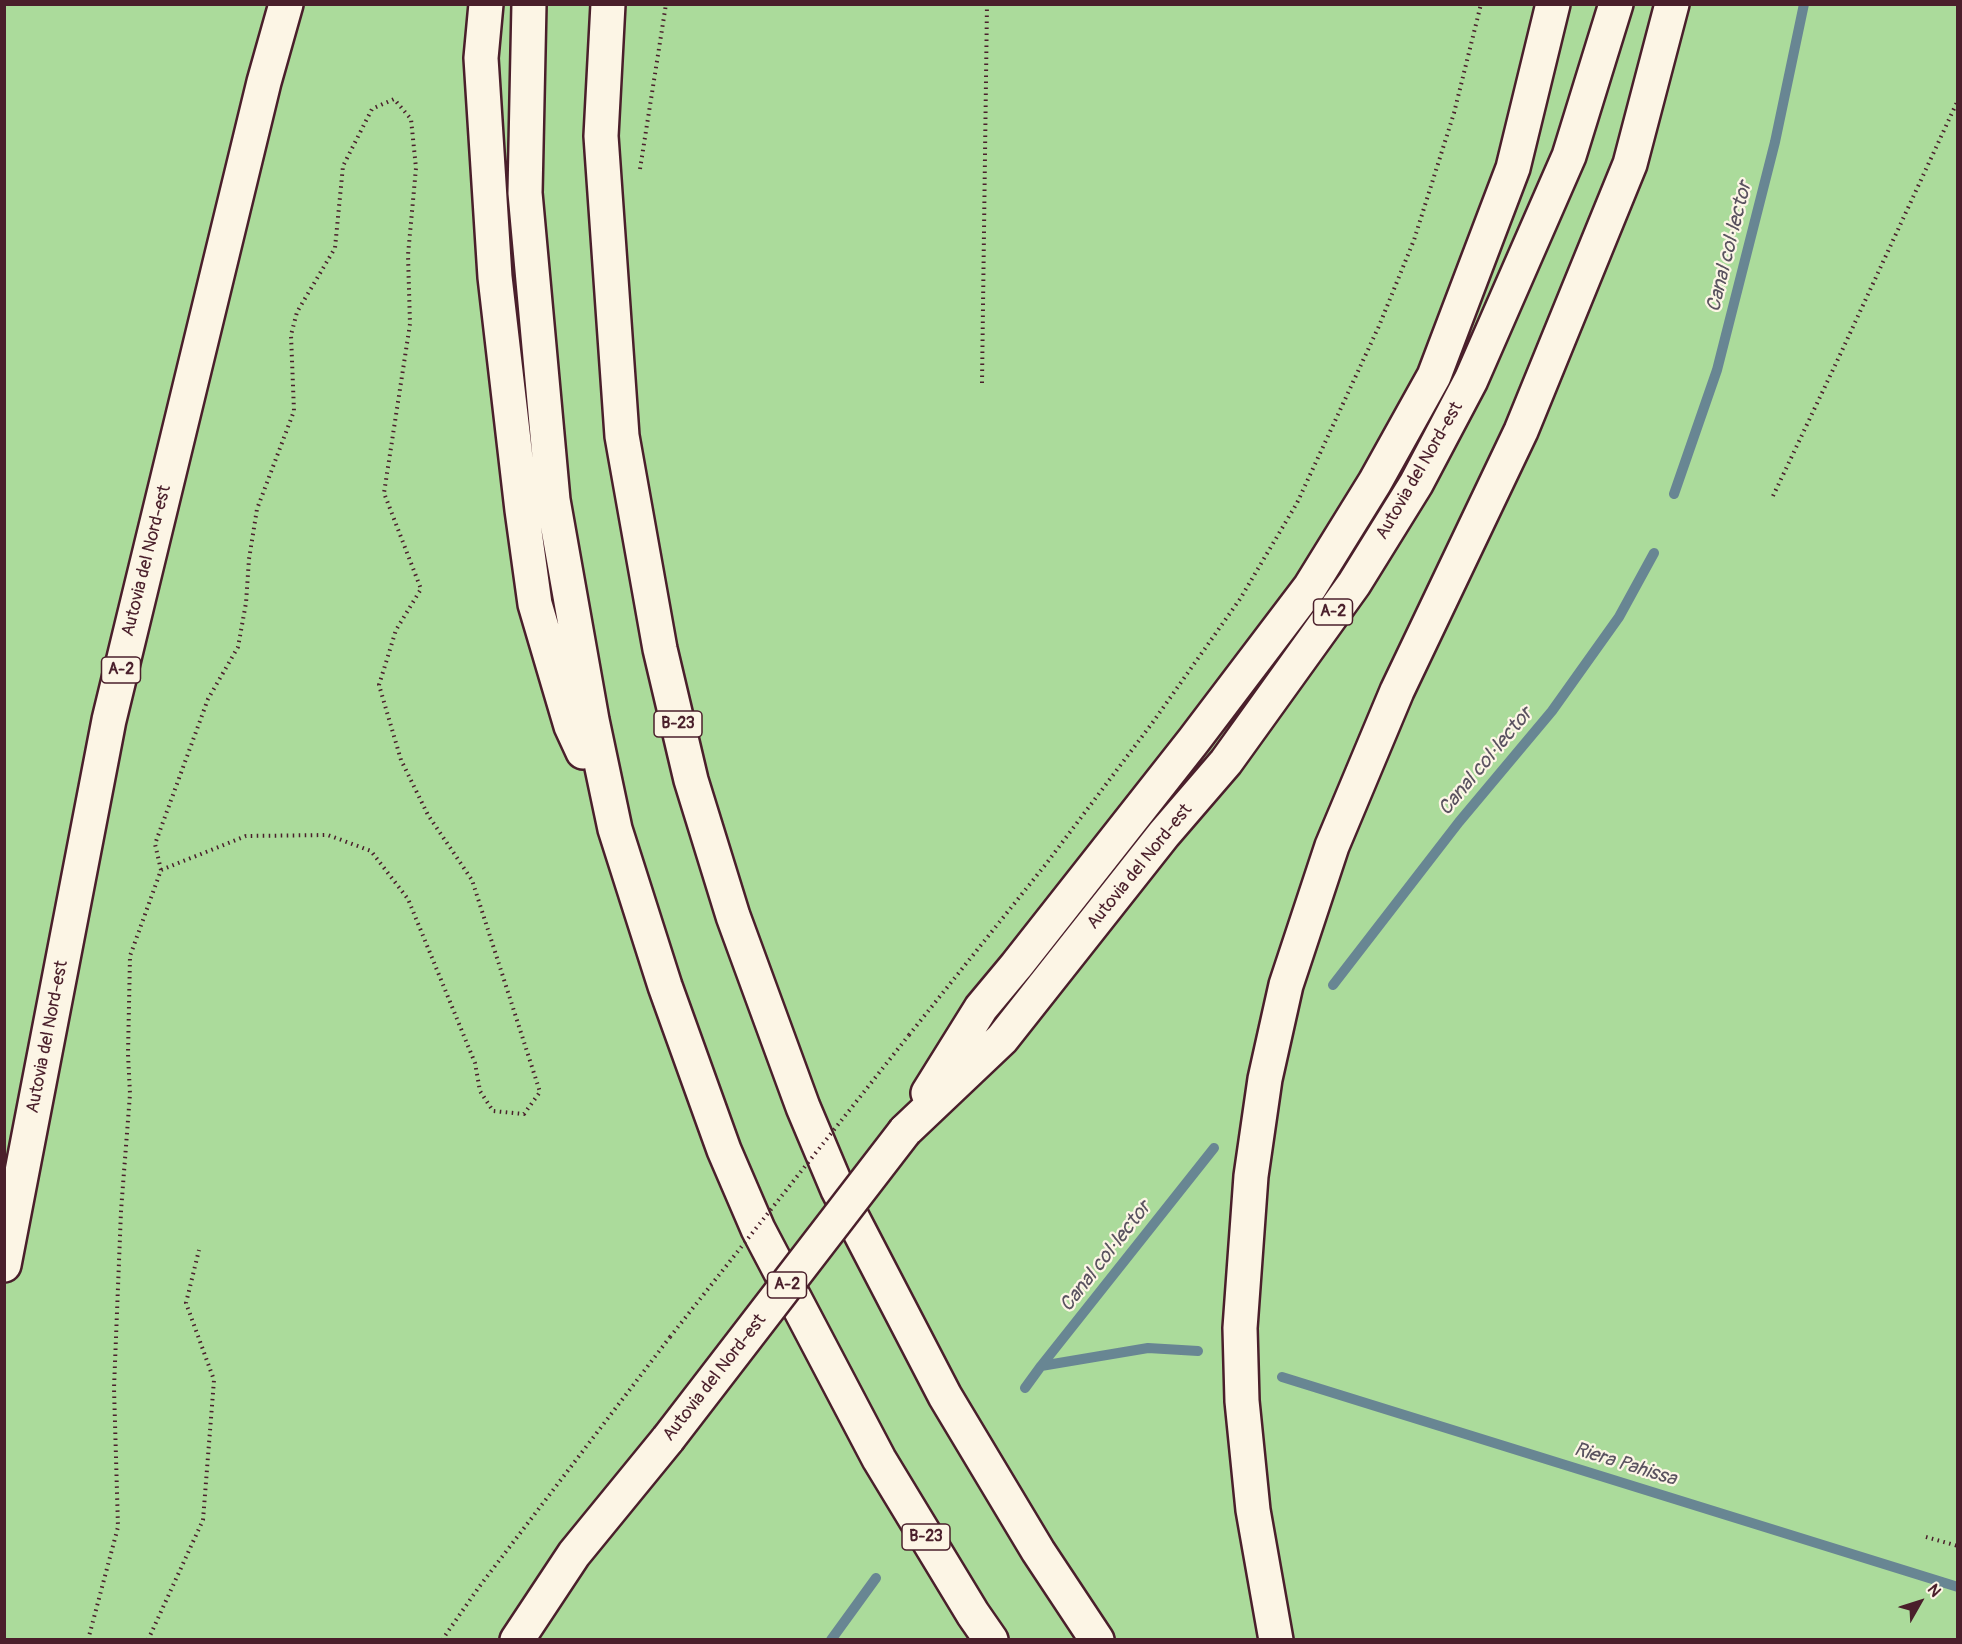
<!DOCTYPE html>
<meta charset="utf-8">
<style>
body{margin:0}
#map{position:relative;width:1962px;height:1644px;overflow:hidden;background:#f9ece8;font-family:Pangolin,sans-serif}
canvas{display:block}
.frame{position:absolute;inset:0;border:6px solid #4a1f2b;pointer-events:none}
.north{position:absolute;left:1890px;top:1572px;width:60px;height:60px;-webkit-text-stroke:4px #fcf5e5;paint-order:stroke;rotate:51deg;font-size:16px;font-weight:700;line-height:24px;text-align:center;color:#4a1f2b}
.north::after{content:'';display:block;margin:auto;width:21px;height:27px;background:#4a1f2b;clip-path:polygon(50% 0,100% 100%,50% 72%,0 100%)}
</style>
<div id="map">
<canvas width="1962" height="1644"></canvas>
<div class="frame"></div>
<div class="north">N</div>
</div>
<script>
const ctx = document.querySelector('canvas').getContext('2d');
ctx.lineJoin = 'round';
function fillPath(path, color) { ctx.fillStyle = color; ctx.fill(path, 'evenodd'); }
const poly = rows => new Path2D(rows.map(r => 'M' + r).join(''));
function stroke(path, color, width, dash) { ctx.strokeStyle = color; ctx.lineWidth = width; ctx.lineCap = dash ? 'butt' : 'round'; ctx.setLineDash(dash || []); ctx.stroke(path); }
function drawText(font, color, halo, rows, align = 'center') {
  ctx.font = font + ' Pangolin,sans-serif'; ctx.lineWidth = 4.5; ctx.setLineDash([]); ctx.textBaseline = 'middle'; ctx.strokeStyle = halo; ctx.fillStyle = color; for (const [text, x, y, turn = 0] of rows) {
    ctx.save(); ctx.translate(x, y); ctx.rotate((+turn || 0) * Math.PI / 180); ctx.textAlign = isNaN(turn) ? turn : align; if (halo) ctx.strokeText(text, 0, 0); ctx.fillText(text, 0, 0); ctx.restore();
  }
}
fillPath(poly([
 [5,5,1957,5,1957,1639,5,1640]
]), '#abdb9b');
stroke(poly([
 [1674,494,1717,370,1775,142,1804,4],
 [1333,985,1459,822,1552,711,1619,617,1654,553],
 [1041,1366,1148,1348,1198,1351],
 [1282,1377,1958,1587],
 [1025,1388,1041,1366,1214,1148],
 [831,1640,876,1578]
]), '#688693', 10);
const highway = poly([
 [486,4,481,58,495,277,522,510,535,604,571,726,583,752],
 [529,4,525,193,553,500,592,720,615,829,665,986,724,1150,758,1229,879,1459,973,1614,991,1640],
 [608,4,601,136,622,436,660,649,691,780,733,916,803,1107,838,1190,945,1396,1038,1551,1097,1640],
 [928,1093,981,1008,1016,966,1194,740,1310,587,1375,482,1434,376,1513,168,1553,4],
 [905,1131,1002,1039,1164,834,1226,762,1354,584,1416,484,1471,380,1569,156,1616,4],
 [4,1265,109,720,264,82,286,4],
 [517,1640,574,1554,668,1439],
 [1276,1640,1253,1510,1242,1401,1240,1328,1251,1176,1265,1079,1286,985,1332,846,1397,691,1521,431,1630,164,1672,4]
]);
stroke(highway, '#4a1f2b', 38);
stroke(poly([
 [640,169,666,4],
 [982,383,987,4],
 [1773,496,1839,357,1958,100],
 [909,1035,1046,864,1153,722,1240,599,1297,503,1379,326,1414,240,1454,113,1481,4],
 [1926,1537,1958,1546],
 [88,1640,118,1527,114,1388,121,1211,130,1094,128,1054,130,956,161,870,155,844,208,699,238,647,246,603,249,559,257,509,294,411,291,335,297,312,335,248,343,166,372,109,394,99,411,119,416,168,408,255,410,324,384,493,421,589,396,630,379,685,401,760,428,815,472,880,540,1092,524,1114,493,1111,480,1091,475,1063,408,899,371,851,328,835,246,836,161,870],
 [148,1640,203,1520,214,1380,186,1303,199,1250],
 [442,1640,479,1587,670,1337]
]), '#4a1f2b', 4, [1.5, 4.5]);
stroke(highway, '#fcf5e5', 33);
const highwayBridge = poly([
 [668,1439,905,1131]
]);
stroke(highwayBridge, '#4a1f2b', 38, []);
stroke(poly([
 [670,1337,909,1035]
]), '#4a1f2b', 4, [1.5, 4.5]);
stroke(highwayBridge, '#fcf5e5', 33);
for (const [x, y, w] of [
 [1333,612,39],
 [121,670,39],
 [678,724,48],
 [787,1285,39],
 [926,1537,48]
]) { const box = new Path2D(); box.roundRect(x - w / 2, y - 13, w, 26, 4.5); ctx.fillStyle = '#fcf5e5'; ctx.fill(box); stroke(box, '#4a1f2b', 1.5); }
drawText('bold 16px', '#4a1f2b', null, [
 ["A-2",1333,612],
 ["A-2",121,670],
 ["B-23",678,724],
 ["A-2",787,1285],
 ["B-23",926,1537]
]);
drawText('18px', '#4a1f2b', '#fcf5e5', [
 ["Autovia del Nord-est",1420,471,-60],
 ["Autovia del Nord-est",147,561,-76],
 ["Autovia del Nord-est",1140,867,-51],
 ["Autovia del Nord-est",48,1037,-79],
 ["Autovia del Nord-est",715,1378,-52]
]);
drawText('italic 20px', '#59525f', '#fcf5e5', [
 ["Canal col·lector",1730,247,-76],
 ["Canal col·lector",1486,762,-50],
 ["Canal col·lector",1106,1257,-52],
 ["Riera Pahissa",1625,1465,17]
]);
</script>
